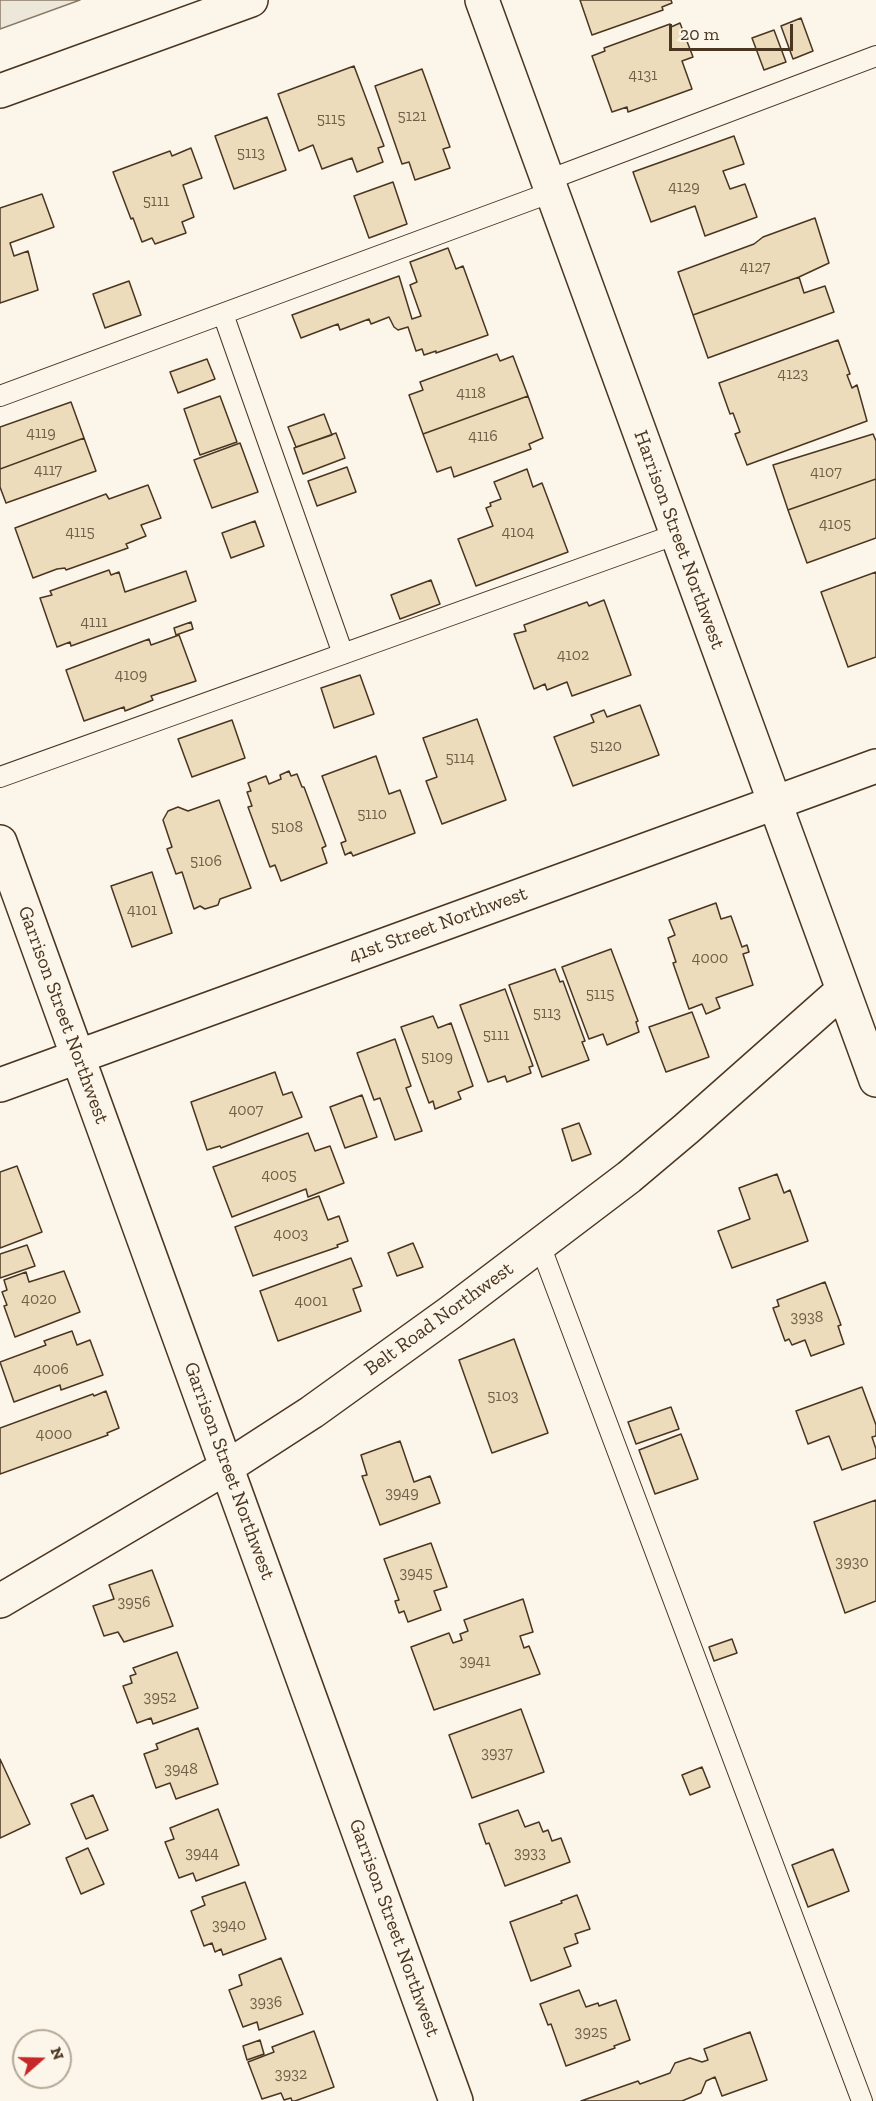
<!DOCTYPE html>
<style>
body{margin:0}
#map{position:relative;width:876px;height:2101px;overflow:hidden;background:#fbf6e9;font-family:"Zilla Slab",serif}
canvas{display:block}
.north{position:absolute;left:12px;top:2029px;width:60px;height:60px;box-sizing:border-box;background:#fbf6e9;border:2px solid #b4a999;border-radius:50%;rotate:70deg;font-size:16px;font-weight:700;line-height:24px;text-align:center;color:#4a3520}
.north::after{content:'';display:block;margin:auto;width:21px;height:27px;background:#c62828;clip-path:polygon(50% 0,100% 100%,50% 72%,0 100%)}
.scale{position:absolute;left:669px;top:24px;width:124px;height:27px;box-sizing:border-box;border:3px solid #4a3520;border-top:0;padding-left:8px;font-size:18px;line-height:21px;white-space:nowrap;color:#4a3520;-webkit-text-stroke:4px #fbf6e9;paint-order:stroke}
</style>
<div id="map">
<canvas width="876" height="2101"></canvas>
<div class="north">N</div>
<div class="scale">20 m</div>
</div>
<script>
const ctx = document.querySelector('canvas').getContext('2d');
ctx.lineJoin = 'round';
function fillPath(path, color) { ctx.fillStyle = color; ctx.fill(path, 'evenodd'); }
const poly = rows => new Path2D(rows.map(r => 'M' + r).join(''));
function stroke(path, color, width, dash) { ctx.strokeStyle = color; ctx.lineWidth = width; ctx.lineCap = dash ? 'butt' : 'round'; ctx.setLineDash(dash || []); ctx.stroke(path); }
function drawText(font, color, halo, rows, align = 'center') {
  ctx.font = font + ' "Zilla Slab",serif'; ctx.lineWidth = 4.5; ctx.setLineDash([]); ctx.textBaseline = 'middle'; ctx.strokeStyle = halo; ctx.fillStyle = color; for (const [text, x, y, turn = 0] of rows) {
    ctx.save(); ctx.translate(x, y); ctx.rotate((+turn || 0) * Math.PI / 180); ctx.textAlign = isNaN(turn) ? turn : align; if (halo) ctx.strokeText(text, 0, 0); ctx.fillText(text, 0, 0); ctx.restore();
  }
}
const parking = poly([
 [0,0,80,0,0,29,0,0]
]);
fillPath(parking, '#ede7d9');
stroke(parking, '#887966', 1.5);
const building = poly([
 [580,0,671,0,672,3,662,7,663,10,592,35,580,0],
 [801,18,813,51,793,59,781,26,801,18],
 [680,23,693,57,682,61,692,89,628,112,627,107,612,112,592,56,605,51,604,48,670,24,671,27,680,23],
 [774,30,786,62,764,70,752,38,774,30],
 [354,66,384,146,378,148,383,162,357,172,352,158,322,169,313,145,299,151,278,94,354,66],
 [422,69,450,147,443,149,450,168,415,180,409,162,402,164,375,86,422,69],
 [267,117,286,170,234,189,215,136,267,117],
 [734,136,744,164,723,171,730,189,745,184,757,217,705,236,695,206,651,222,633,172,734,136],
 [191,148,202,178,183,185,194,217,182,222,186,233,155,244,152,238,142,242,133,218,131,219,113,172,170,151,172,156,191,148],
 [393,182,407,224,369,238,354,196,393,182],
 [42,194,54,227,10,243,14,256,28,251,38,290,0,303,0,208,42,194],
 [815,218,829,263,799,277,693,315,678,272,754,244,763,237,815,218],
 [448,248,456,269,463,266,488,335,436,353,436,351,424,355,422,349,416,351,408,327,398,330,394,327,389,317,371,324,369,319,340,330,338,324,301,338,292,315,399,276,412,319,421,316,410,285,417,282,410,262,448,248],
 [799,277,804,293,825,286,834,312,708,358,693,315,799,277],
 [129,281,141,315,105,328,93,294,129,281],
 [838,340,850,374,847,375,852,388,857,385,867,421,747,465,735,434,740,432,733,413,730,414,719,383,838,340],
 [497,354,500,361,513,356,528,396,423,434,409,395,423,390,420,382,497,354],
 [207,359,215,379,178,393,170,372,207,359],
 [220,396,237,442,200,455,184,409,220,396],
 [528,396,543,438,529,444,531,449,454,477,451,467,437,472,423,434,528,396],
 [71,402,84,438,0,469,0,427,71,402],
 [324,414,332,435,296,447,288,427,324,414],
 [336,433,345,458,303,474,294,448,336,433],
 [873,434,876,441,876,479,788,510,773,465,873,434],
 [84,438,96,471,6,503,0,487,0,469,84,438],
 [240,443,258,492,212,508,194,460,240,443],
 [347,467,356,492,317,506,308,481,347,467],
 [527,469,533,487,542,483,568,552,476,586,458,539,493,526,486,508,491,506,490,503,501,499,494,482,527,469],
 [876,479,876,538,807,563,788,510,876,479],
 [148,485,161,518,141,525,146,536,126,544,128,548,66,570,65,568,57,569,33,578,15,528,106,494,109,499,148,485],
 [255,521,264,546,231,558,222,533,255,521],
 [109,570,111,575,119,572,125,592,186,571,196,601,71,646,70,642,57,647,40,598,52,595,50,591,109,570],
 [876,572,876,657,848,667,821,592,876,572],
 [431,580,440,604,400,619,391,595,431,580],
 [604,600,631,675,572,696,567,682,547,690,545,684,534,689,514,634,526,631,524,625,587,602,589,606,604,600],
 [191,622,193,629,176,635,174,628,191,622],
 [179,635,196,681,151,696,153,700,125,711,124,707,84,721,66,670,149,639,151,645,179,635],
 [360,675,374,714,334,728,321,688,360,675],
 [640,705,659,755,573,786,554,737,594,722,591,715,604,710,607,717,640,705],
 [477,719,506,800,442,824,426,781,437,777,423,738,477,719],
 [232,720,245,758,192,777,178,739,232,720],
 [376,756,389,794,400,790,415,833,353,856,351,852,345,855,341,843,346,841,322,776,376,756],
 [289,771,291,776,297,774,302,787,304,787,326,846,322,848,327,863,281,881,275,865,270,867,248,807,252,806,247,792,251,791,248,783,266,776,269,784,281,779,280,775,289,771],
 [219,800,251,888,220,899,218,905,205,909,200,906,194,909,182,872,176,874,167,849,172,847,163,820,168,811,178,807,188,811,219,800],
 [152,872,172,933,132,947,111,886,152,872],
 [716,903,721,919,731,916,742,947,747,945,749,952,743,954,753,985,716,998,720,1008,706,1014,702,1004,689,1009,673,963,676,962,668,938,675,935,669,920,716,903],
 [611,949,638,1021,636,1022,639,1032,607,1045,603,1034,589,1039,562,967,611,949],
 [555,969,560,982,563,981,585,1041,582,1042,589,1060,542,1077,509,985,555,969],
 [505,989,533,1066,529,1067,531,1073,507,1082,505,1076,488,1082,460,1005,505,989],
 [692,1012,709,1057,666,1072,649,1027,692,1012],
 [433,1016,438,1028,451,1023,473,1086,458,1092,461,1099,435,1109,433,1101,429,1103,401,1027,433,1016],
 [395,1039,411,1086,406,1088,422,1131,395,1140,380,1098,374,1100,357,1053,395,1039],
 [275,1072,283,1095,292,1092,302,1117,221,1148,220,1146,207,1150,191,1102,275,1072],
 [362,1095,377,1137,345,1148,330,1107,362,1095],
 [579,1123,591,1154,572,1161,562,1129,579,1123],
 [308,1133,315,1151,330,1146,344,1183,308,1197,306,1189,232,1217,213,1167,308,1133],
 [17,1166,42,1232,0,1248,0,1172,17,1166],
 [777,1174,784,1193,790,1190,808,1241,732,1268,718,1231,750,1219,739,1188,777,1174],
 [319,1196,328,1220,339,1216,348,1241,337,1245,338,1247,253,1276,235,1227,319,1196],
 [413,1243,423,1267,397,1276,388,1253,413,1243],
 [27,1245,35,1266,0,1278,0,1254,27,1245],
 [351,1258,362,1286,353,1289,361,1311,278,1341,260,1291,351,1258],
 [64,1271,80,1312,15,1337,4,1306,7,1305,2,1292,7,1290,4,1280,26,1272,29,1282,64,1271],
 [825,1282,841,1325,838,1326,844,1344,811,1356,805,1340,792,1345,789,1339,785,1341,773,1308,779,1306,777,1300,825,1282],
 [72,1331,77,1345,90,1340,103,1375,61,1390,60,1385,14,1402,0,1362,46,1345,44,1341,72,1331],
 [514,1339,548,1433,492,1453,459,1360,514,1339],
 [862,1387,876,1425,876,1436,872,1437,876,1449,876,1458,842,1470,829,1436,808,1444,796,1411,862,1387],
 [106,1391,119,1428,107,1433,108,1435,0,1474,0,1428,93,1394,94,1396,106,1391],
 [671,1407,679,1429,636,1444,628,1422,671,1407],
 [681,1434,698,1479,655,1494,639,1450,681,1434],
 [400,1441,414,1482,430,1476,440,1503,380,1525,362,1476,367,1475,361,1455,400,1441],
 [876,1500,876,1601,845,1613,814,1522,876,1500],
 [431,1543,447,1587,434,1591,441,1610,408,1622,404,1611,399,1613,395,1601,399,1600,384,1559,431,1543],
 [152,1570,173,1626,124,1642,118,1632,104,1636,93,1606,114,1599,109,1585,152,1570],
 [523,1599,533,1632,520,1636,524,1648,529,1646,540,1674,434,1710,411,1647,449,1633,453,1643,462,1640,460,1634,468,1631,464,1620,523,1599],
 [732,1639,737,1653,714,1661,709,1647,732,1639],
 [177,1652,198,1708,153,1724,151,1718,137,1723,123,1686,132,1683,130,1676,136,1674,133,1668,177,1652],
 [521,1709,544,1772,472,1798,449,1735,521,1709],
 [198,1728,218,1784,176,1799,170,1783,156,1788,144,1754,158,1749,156,1744,198,1728],
 [0,1759,30,1824,0,1838,0,1759],
 [702,1767,710,1787,690,1795,682,1775,702,1767],
 [93,1795,108,1830,86,1839,71,1804,93,1795],
 [218,1809,239,1865,196,1881,193,1873,179,1878,165,1842,174,1839,170,1828,218,1809],
 [518,1810,525,1827,539,1822,543,1832,548,1830,552,1841,561,1838,570,1862,505,1886,489,1843,486,1844,479,1824,518,1810],
 [88,1848,104,1884,81,1894,66,1858,88,1848],
 [833,1849,849,1891,808,1907,792,1865,833,1849],
 [245,1882,266,1939,223,1955,221,1949,215,1952,212,1943,204,1946,191,1911,205,1905,202,1897,245,1882],
 [577,1895,590,1929,575,1934,578,1943,564,1948,571,1966,531,1981,510,1922,562,1903,561,1901,577,1895],
 [281,1958,303,2014,259,2030,257,2022,243,2027,229,1990,242,1985,239,1975,281,1958],
 [579,1990,586,2007,598,2003,599,2006,616,2000,630,2040,614,2046,615,2048,566,2066,551,2024,548,2025,540,2004,579,1990],
 [314,2031,334,2087,295,2101,292,2101,291,2098,284,2100,281,2093,262,2099,248,2062,274,2052,272,2047,314,2031],
 [750,2032,767,2080,722,2096,715,2077,706,2081,701,2093,682,2101,581,2101,638,2081,640,2084,670,2073,675,2063,690,2058,702,2062,708,2060,704,2049,750,2032],
 [260,2040,264,2054,247,2060,243,2046,260,2040]
]);
fillPath(building, '#ecdcbc');
stroke(building, '#4a3520', 1.5);
const lane = poly([
 [548,180,876,56],
 [223,314,343,654],
 [0,396,552,192],
 [0,777,677,534],
 [540,1245,862,2101]
]);
const street = poly([
 [482,0,876,1080],
 [0,91,251,0],
 [0,842,456,2101],
 [0,1085,876,766],
 [0,1601,227,1467,312,1412,451,1312,629,1177,686,1129,843,990]
]);
stroke(lane, '#4a3520', 22);
stroke(street, '#4a3520', 36);
stroke(lane, '#fbf6e9', 20);
stroke(street, '#fbf6e9', 33);
drawText('16px', '#725f47', null, [
 ["4131",643,75],
 ["5121",412,116],
 ["5115",331,119],
 ["5113",251,153],
 ["4129",684,187],
 ["5111",156,201],
 ["4127",755,267],
 ["4123",793,374],
 ["4118",471,393],
 ["4119",41,433],
 ["4116",483,436],
 ["4117",48,470],
 ["4107",826,472],
 ["4105",835,524],
 ["4115",80,532],
 ["4104",518,532],
 ["4111",94,622],
 ["4102",573,655],
 ["4109",131,675],
 ["5120",606,746],
 ["5114",460,758],
 ["5110",372,814],
 ["5108",287,827],
 ["5106",206,861],
 ["4101",142,910],
 ["4000",710,958],
 ["5115",600,994],
 ["5113",547,1013],
 ["5111",496,1035],
 ["5109",437,1057],
 ["4007",246,1110],
 ["4005",279,1175],
 ["4003",291,1234],
 ["4020",39,1299],
 ["4001",311,1301],
 ["3938",807,1317],
 ["4006",51,1369],
 ["5103",503,1396],
 ["4000",54,1434],
 ["3949",402,1493],
 ["3930",852,1562],
 ["3945",416,1573],
 ["3956",134,1602],
 ["3941",475,1661],
 ["3952",160,1697],
 ["3937",497,1753],
 ["3948",181,1769],
 ["3944",202,1853],
 ["3933",530,1853],
 ["3940",229,1925],
 ["3936",266,2002],
 ["3925",591,2032],
 ["3932",291,2074]
]);
drawText('20px', '#4a3520', '#fbf6e9', [
 ["Harrison Street Northwest",679,540,70],
 ["41st Street Northwest",438,925,-20],
 ["Garrison Street Northwest",63,1015,70],
 ["Belt Road Northwest",439,1319,-36],
 ["Garrison Street Northwest",229,1471,70],
 ["Garrison Street Northwest",394,1928,70]
]);
</script>
